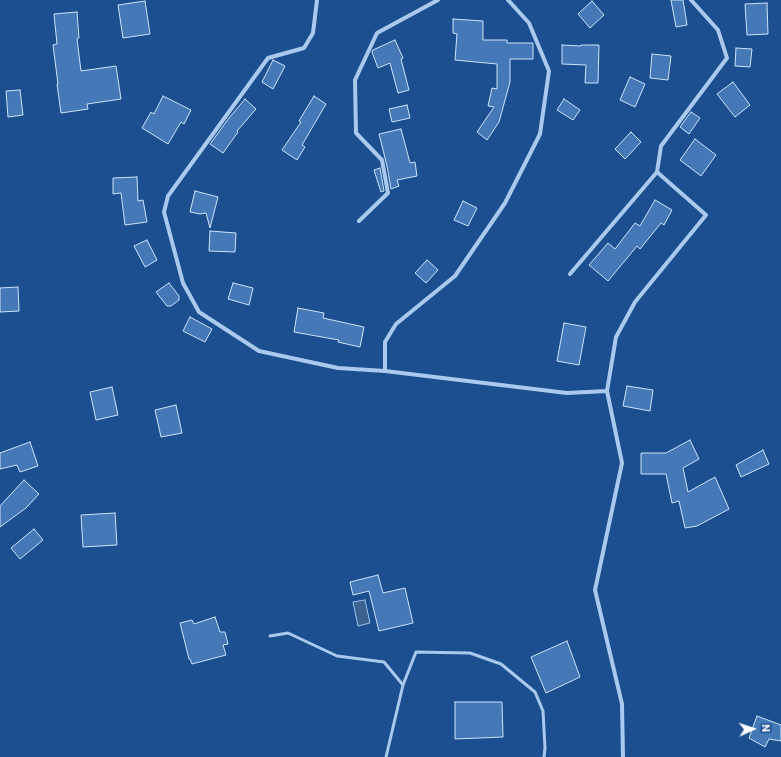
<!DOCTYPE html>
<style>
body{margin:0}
#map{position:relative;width:781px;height:757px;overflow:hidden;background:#1b4f8f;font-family:Roboto,sans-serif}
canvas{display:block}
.north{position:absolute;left:733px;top:709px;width:40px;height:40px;-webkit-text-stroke:3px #1b4f8f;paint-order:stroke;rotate:87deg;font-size:11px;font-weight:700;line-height:16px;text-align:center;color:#fff}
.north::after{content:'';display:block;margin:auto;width:14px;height:18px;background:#fff;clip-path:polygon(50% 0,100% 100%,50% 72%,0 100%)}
</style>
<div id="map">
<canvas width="781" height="757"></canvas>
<div class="north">N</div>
</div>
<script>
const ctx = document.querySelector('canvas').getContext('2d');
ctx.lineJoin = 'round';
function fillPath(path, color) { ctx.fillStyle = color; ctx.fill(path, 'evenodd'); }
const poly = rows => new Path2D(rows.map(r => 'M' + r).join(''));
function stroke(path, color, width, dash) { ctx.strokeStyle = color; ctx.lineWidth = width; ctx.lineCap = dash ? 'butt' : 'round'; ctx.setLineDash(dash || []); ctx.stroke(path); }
const water = poly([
 [365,600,370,623,358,626,353,602,365,600]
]);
fillPath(water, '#3c6290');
stroke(water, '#9cc4f0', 1);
const building = poly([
 [671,0,683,0,687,25,676,27,671,0],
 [145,1,150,34,123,38,118,5,145,1],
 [592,1,604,15,590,28,578,14,592,1],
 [767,3,768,34,747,35,745,4,767,3],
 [77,12,79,38,77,39,81,71,116,66,121,99,87,104,88,109,61,113,57,84,58,84,53,45,57,44,54,14,77,12],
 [453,19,483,21,483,40,507,40,507,43,533,43,533,59,510,59,510,82,499,122,487,140,477,132,494,107,488,106,492,88,497,89,497,64,455,60,457,34,453,33,453,19],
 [395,40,403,58,401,59,409,90,398,93,390,63,378,68,372,52,373,50,395,40],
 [562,45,581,46,581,45,599,45,598,83,585,83,586,65,562,64,562,45],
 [736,48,752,49,750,67,735,66,736,48],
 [652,54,671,56,668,80,650,78,652,54],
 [273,60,285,66,273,89,262,82,273,60],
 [630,77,645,84,635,107,620,100,630,77],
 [733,82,750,105,735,117,717,94,733,82],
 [20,90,23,115,8,117,6,91,20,90],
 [163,96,191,110,184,124,181,122,168,144,142,128,151,112,154,114,163,96],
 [314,96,326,104,302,145,305,147,297,160,282,150,301,122,299,121,314,96],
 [245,99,256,109,237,131,238,132,223,153,210,144,229,118,245,99],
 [564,99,580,110,573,120,557,110,564,99],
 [407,105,410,118,392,122,389,109,407,105],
 [691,112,700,118,689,134,680,127,691,112],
 [401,129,410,163,415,162,417,176,397,180,399,186,391,189,387,166,379,134,401,129],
 [631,132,641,142,625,159,615,149,631,132],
 [695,139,716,155,701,176,680,160,695,139],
 [380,168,384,191,381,192,374,170,380,168],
 [137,177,138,201,143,200,147,222,125,225,121,193,113,194,113,178,137,177],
 [195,191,218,197,210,228,206,213,200,214,190,212,195,191],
 [655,200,672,210,664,225,661,223,640,249,637,246,608,281,589,265,608,243,615,249,635,223,640,226,655,200],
 [463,201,477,208,468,226,454,220,463,201],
 [210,231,236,233,235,252,209,251,210,231],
 [147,240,157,260,145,267,134,246,147,240],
 [427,260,438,270,426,283,415,273,427,260],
 [169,283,179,296,179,300,171,306,167,306,156,292,169,283],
 [233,283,253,288,249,305,228,299,233,283],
 [18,287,19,311,0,312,0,288,18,287],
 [298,308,324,313,323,318,364,327,360,347,338,342,339,340,294,332,298,308],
 [190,317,212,329,205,342,183,331,190,317],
 [564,323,586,327,579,365,557,361,564,323],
 [627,386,653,390,650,411,623,406,627,386],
 [112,387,118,415,96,420,90,392,112,387],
 [176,405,182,433,161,437,155,410,176,405],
 [690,440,699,459,683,468,688,492,715,477,729,509,697,526,685,528,679,501,672,503,666,474,641,474,641,453,666,453,690,440],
 [30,442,38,466,20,472,17,465,0,469,0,453,30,442],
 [763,450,769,464,741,477,736,465,763,450],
 [24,480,39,494,26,508,0,527,0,506,24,480],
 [115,513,117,545,83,547,81,515,115,513],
 [34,529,43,540,20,559,11,548,34,529],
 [378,575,383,593,405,588,413,623,379,631,369,591,353,595,350,582,378,575],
 [215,617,220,632,225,632,228,644,223,645,226,655,192,664,190,659,189,659,180,623,192,620,194,624,215,617],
 [567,641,580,677,546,693,531,657,567,641],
 [455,702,502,702,503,737,455,739,455,702],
 [757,716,781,725,781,741,769,739,765,747,749,738,757,716]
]);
fillPath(building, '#4478b7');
stroke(building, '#cfe3fa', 1);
stroke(poly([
 [270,636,288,633,337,656,384,662,403,685],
 [386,757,403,685,416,652,470,653,501,664,535,692,543,711,545,748,544,757]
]), '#a9c9ee', 3);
stroke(poly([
 [317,0,313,33,304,48,268,58,168,196,164,212,183,283,199,312,259,351,338,368,385,371,567,393,607,391],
 [359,221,388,193,382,160,356,133,355,80,377,33,438,0],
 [570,274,657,172],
 [385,371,385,342,396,324,455,276,505,203,540,134,549,71,529,23,508,0],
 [623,757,622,704,595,590,622,463,607,391,616,337,635,302,706,215,657,172,661,146,727,58,718,30,691,0]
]), '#a9c9ee', 4);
</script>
